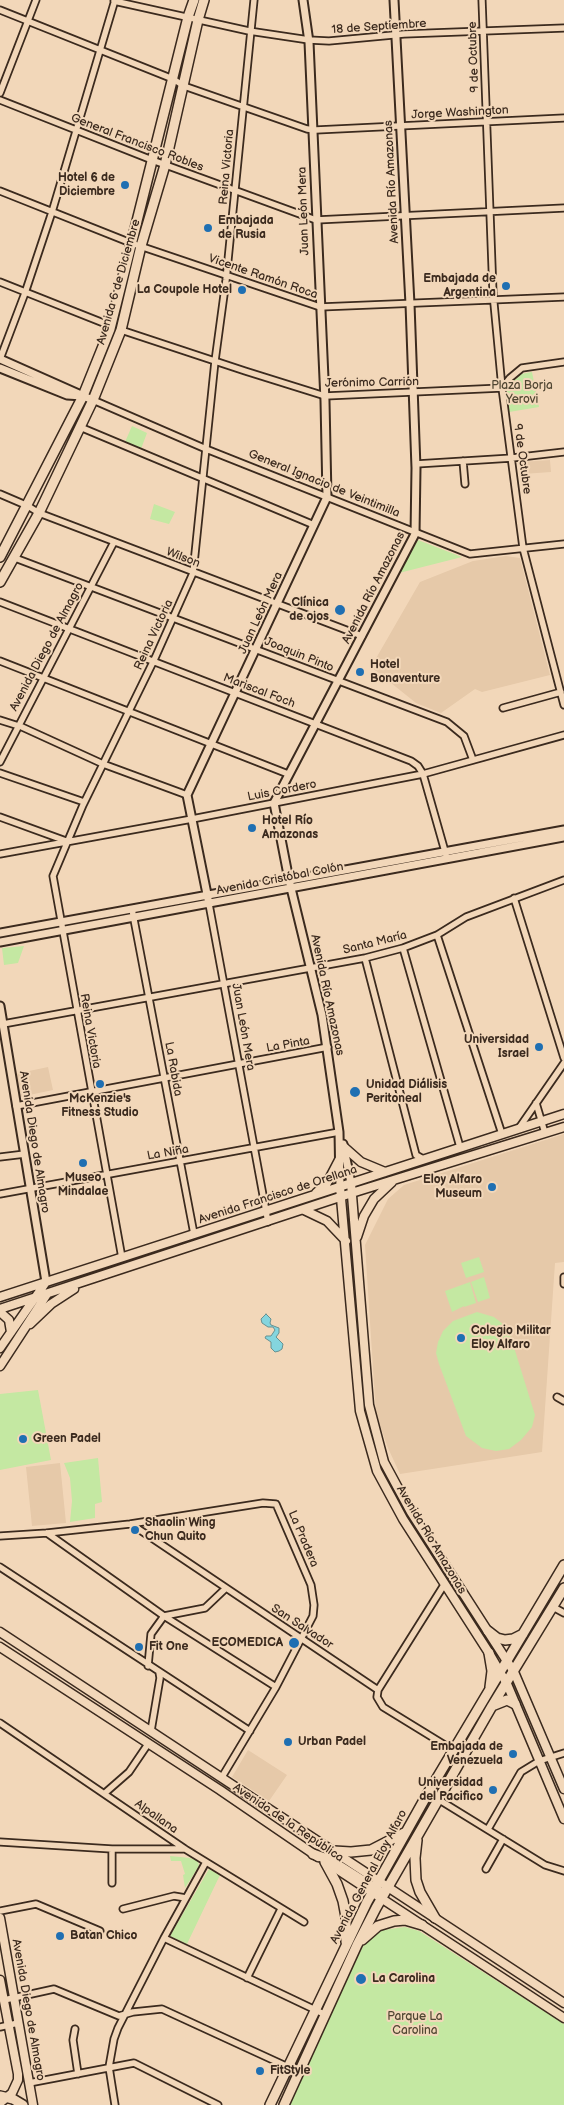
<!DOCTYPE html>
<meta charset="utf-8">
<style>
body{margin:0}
canvas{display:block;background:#f2d7b9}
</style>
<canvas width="564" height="2105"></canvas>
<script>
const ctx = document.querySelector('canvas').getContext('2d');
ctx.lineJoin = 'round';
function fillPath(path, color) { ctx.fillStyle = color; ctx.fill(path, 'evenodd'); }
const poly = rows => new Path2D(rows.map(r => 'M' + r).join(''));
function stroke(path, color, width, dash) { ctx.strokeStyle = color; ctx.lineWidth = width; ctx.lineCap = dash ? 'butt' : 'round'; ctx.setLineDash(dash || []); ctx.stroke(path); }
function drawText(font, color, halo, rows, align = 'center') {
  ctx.font = font + ' "Balsamiq Sans",sans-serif'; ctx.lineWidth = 4; ctx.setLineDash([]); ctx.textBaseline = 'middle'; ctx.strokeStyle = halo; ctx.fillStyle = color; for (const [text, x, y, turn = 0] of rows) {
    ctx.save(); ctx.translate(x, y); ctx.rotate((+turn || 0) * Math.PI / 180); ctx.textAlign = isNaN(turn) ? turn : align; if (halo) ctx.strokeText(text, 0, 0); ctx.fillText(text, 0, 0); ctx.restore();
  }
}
fillPath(poly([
 [550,460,551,472,523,474,522,462],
 [506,556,520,558,550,675,482,692,475,689,441,713,416,703,371,667,420,582,473,561],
 [48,1067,53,1090,20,1097,15,1074],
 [564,1134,564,1262,555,1263,542,1452,400,1474,388,1448,376,1414,365,1245,388,1199,404,1185],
 [60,1463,66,1523,32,1526,26,1467],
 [248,1750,287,1775,269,1801,232,1777]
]), '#e6c9a9');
fillPath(poly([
 [532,372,539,407,509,412,506,388,521,374],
 [132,426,147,433,141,449,125,442],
 [154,504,175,512,169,524,150,519],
 [418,540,462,557,399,573],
 [24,946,18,963,4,965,2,948],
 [479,1257,484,1272,466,1278,461,1263],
 [484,1277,490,1298,478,1302,471,1282],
 [470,1282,476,1303,464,1307,464,1306,452,1312,445,1291],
 [477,1312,494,1317,508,1328,535,1415,532,1427,521,1440,509,1449,496,1451,482,1448,466,1436,439,1364,436,1353,438,1342,443,1331,453,1321],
 [38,1390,51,1460,0,1470,0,1394],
 [98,1458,102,1502,95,1504,95,1518,70,1522,72,1501,70,1478,64,1463],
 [170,1856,190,1858,198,1861,199,1866,185,1888,183,1875,185,1874,181,1861,171,1861],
 [209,1869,220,1875,187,1944,170,1936],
 [405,1927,419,1931,564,2024,564,2105,289,2105,362,1948,373,1935,383,1930]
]), '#c4e8a2');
const water = poly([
 [266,1314,271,1319,270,1323,271,1325,279,1328,279,1333,276,1337,283,1344,282,1349,279,1351,275,1352,271,1348,271,1342,265,1338,266,1336,271,1336,275,1330,273,1327,268,1327,262,1323,261,1319,266,1314]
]);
fillPath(water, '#84d5de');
stroke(water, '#679191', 1);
const minor = poly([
 [482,0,493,293,502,388,523,548,564,705],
 [114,1,249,31,309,40,329,41,404,34,564,28],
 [0,10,173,79,184,86,307,129,316,130,564,118],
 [0,93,36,0],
 [0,100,152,160,316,220,564,208],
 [0,191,131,243,320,307,564,297],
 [0,282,111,326],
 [121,330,245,371,325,396,502,388,510,378,522,368,564,362],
 [0,359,25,293,52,212,115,0],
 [93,400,206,449,470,554,564,544],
 [80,427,314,525],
 [463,461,465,484],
 [416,464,512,458,564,452],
 [0,494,28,506,39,513,362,636],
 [15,558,447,722,464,736,473,760],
 [0,602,411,761,418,766,423,774,446,855],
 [0,661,288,774],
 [503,708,561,692],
 [0,720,22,727,103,764,187,795],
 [0,762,114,542],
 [0,773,84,802],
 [0,817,66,841],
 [0,854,192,819,423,774,564,735],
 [514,898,564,1058],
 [209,904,268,1222],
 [132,909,194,1234],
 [437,935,502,1134],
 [403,948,460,1147],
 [365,958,416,1155,423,1159],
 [3,1024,365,958,403,948,437,935,466,917,564,880],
 [536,1103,545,1133],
 [16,1106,328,1047],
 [519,1128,564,1063],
 [0,1157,25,1154],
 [0,1194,339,1132],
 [122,1258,53,876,83,805,155,658,193,573,215,361,226,280,254,0],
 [564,1277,564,1284],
 [557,1397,564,1401],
 [131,1524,378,1690],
 [47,1533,164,1616,276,1687],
 [0,1536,47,1533,130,1524,263,1503,276,1504,311,1585,314,1605,313,1616,276,1687,222,1777],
 [0,1567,250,1731],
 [444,1585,378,1690,377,1697,383,1707,453,1750],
 [553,1607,564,1613],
 [148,1666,151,1634,164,1616,205,1608,225,1589],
 [0,1723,185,1849,304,1922],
 [151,1731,160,1678,159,1672],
 [105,1793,129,1772,148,1744],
 [428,1793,545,1865,564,1871],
 [488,1829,521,1772,539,1761,564,1753],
 [0,1842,112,1849,185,1849],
 [486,1869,503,1839],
 [112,1883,112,1849],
 [123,1909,174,1896,186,1898],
 [0,1911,36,1904,100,1931],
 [164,1938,326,2015],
 [247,1978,281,1909],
 [4,2000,54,1989,119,2016,133,2012,162,2009,299,2072],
 [0,2027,18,2023],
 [75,2029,73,2040,78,2074],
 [29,2083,134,2063,218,2105],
 [115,2105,109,2067,114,2039,118,2028,164,1938,206,1862]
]);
const tertiary = poly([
 [0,359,81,395],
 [0,368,67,395,83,396,93,400],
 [209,904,187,795,327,497,325,401,309,42,303,0],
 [0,933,564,830],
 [0,942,564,837],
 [0,1006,46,1282],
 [343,1144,351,1183],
 [340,1187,339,1132,322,1015,289,880,274,803,415,534,416,468,410,304,394,0]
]);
const secondary = poly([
 [344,1147,361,1162,385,1172],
 [351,1183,369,1405,384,1462,411,1512,514,1672,564,1789],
 [340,1187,360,1411,377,1471,403,1519,489,1653,507,1684,564,1819],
 [316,1193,327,1183,339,1160],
 [304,1210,327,1221,346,1241],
 [357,1237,364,1216,374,1199,392,1182],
 [0,1297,564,1114],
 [0,1309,358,1191,564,1127],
 [0,1312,9,1320,11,1332],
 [30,1324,51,1304,74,1289],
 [0,1348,46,1282],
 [0,1366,47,1294],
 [0,1632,564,2003],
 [0,1647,220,1790,318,1857],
 [335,1868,564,2018],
 [0,1918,33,2105],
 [0,1980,18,2074,18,2080,12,2093,0,2103]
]);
const primary = poly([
 [0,557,83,396,110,329,188,17,194,0],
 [0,582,39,513,93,400,121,330,141,246,165,165,198,20,204,0],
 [488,1631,497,1638,505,1640,513,1639,523,1634],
 [489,1653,492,1671,490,1687],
 [492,1706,507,1700,515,1704],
 [417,1840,415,1858,416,1880,420,1892,435,1918],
 [334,1851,351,1852,371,1850,406,1832],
 [313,1854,330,1860,379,1891],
 [325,1862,337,1884,343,1901,346,1917,346,1942],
 [362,1940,378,1926,394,1921,405,1920,422,1925],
 [0,2096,13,2099,23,2105],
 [270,2105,367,1902,428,1793,564,1565],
 [284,2105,357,1945,376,1908,492,1706,564,1588]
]);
stroke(minor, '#3b2a1e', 9);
stroke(tertiary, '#3b2a1e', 11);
stroke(secondary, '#3b2a1e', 11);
stroke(primary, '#3b2a1e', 12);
stroke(minor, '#f2d7b9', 5.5);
stroke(tertiary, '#f2d7b9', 7);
stroke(secondary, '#f2d7b9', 8);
stroke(primary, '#f2d7b9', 9);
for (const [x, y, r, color] of [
 [125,185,5,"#1f6fb2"],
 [208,228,5,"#1f6fb2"],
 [506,286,5,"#1f6fb2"],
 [242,290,5,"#1f6fb2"],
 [340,610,6,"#1f6fb2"],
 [360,672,5,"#1f6fb2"],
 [252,828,5,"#1f6fb2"],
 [539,1047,5,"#1f6fb2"],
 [100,1084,5,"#1f6fb2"],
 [355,1092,6,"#1f6fb2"],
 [83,1163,5,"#1f6fb2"],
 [492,1187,5,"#1f6fb2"],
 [461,1338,5,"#1f6fb2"],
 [23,1439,5,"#1f6fb2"],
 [135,1530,5,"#1f6fb2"],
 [294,1643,6,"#1f6fb2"],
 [139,1647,5,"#1f6fb2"],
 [288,1742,5,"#1f6fb2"],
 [513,1754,5,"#1f6fb2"],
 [493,1790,5,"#1f6fb2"],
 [60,1936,5,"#1f6fb2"],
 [361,1979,6,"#1f6fb2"],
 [260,2071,5,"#1f6fb2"]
]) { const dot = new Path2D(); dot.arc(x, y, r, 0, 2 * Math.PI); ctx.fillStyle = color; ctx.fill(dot); stroke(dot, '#f2d7b9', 2); }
drawText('12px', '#3b2a1e', '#f2d7b9', [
 ["18 de Septiembre",379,27,-4],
 ["9 de Octubre",474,57,-92],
 ["Jorge Washington",460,113,-3],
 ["General Francisco Robles",137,143,21],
 ["Reina Victoria",227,167,-85],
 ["Avenida Río Amazonas",392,182,-93],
 ["Juan León Mera",304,211,-92],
 ["Vicente Ramón Roca",263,277,19],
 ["Avenida 6 de Diciembre",119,282,-74],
 ["Jerónimo Carrión",372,383,-1],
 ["9 de Octubre",522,459,82],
 ["General Ignacio de Veintimilla",324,484,22],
 ["Wilson",183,558,21],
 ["Avenida Río Amazonas",374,588,-63],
 ["Juan León Mera",261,613,-65],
 ["Reina Victoria",154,635,-65],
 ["Avenida Diego de Almagro",47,647,-62],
 ["Joaquin Pinto",299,655,22],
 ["Mariscal Foch",259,691,21],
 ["Luis Cordero",282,791,-11],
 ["Avenida Cristóbal Colón",280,879,-11],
 ["Santa María",375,943,-14],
 ["Avenida Río Amazonas",327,995,78],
 ["Juan León Mera",243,1027,80],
 ["Reina Victoria",90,1031,80],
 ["La Pinta",288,1045,-10],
 ["La Rabida",173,1069,80],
 ["Avenida Diego de Almagro",34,1142,81],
 ["La Niña",168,1153,-10],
 ["Avenida Francisco de Orellana",278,1195,-18],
 ["La Pradera",303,1539,67],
 ["Avenida Río Amazonas",431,1540,59],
 ["San Salvador",302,1627,33],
 ["Alpallana",156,1817,35],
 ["Avenida de la República",288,1823,34],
 ["Avenida General Eloy Alfaro",369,1877,-62],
 ["Avenida Diego de Almagro",28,2010,80]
]);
drawText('bold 12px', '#3b2a1e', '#f2d7b9', [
 ["Hotel 6 de",115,178,"right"],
 ["Diciembre",115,192,"right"],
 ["Embajada",218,221],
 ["de Rusia",218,235],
 ["Embajada de",496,279,"right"],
 ["Argentina",496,293,"right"],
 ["La Coupole Hotel",232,290,"right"],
 ["Clínica",329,603,"right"],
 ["de ojos",329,617,"right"],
 ["Hotel",370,665],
 ["Bonaventure",370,679],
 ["Hotel Río",262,821],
 ["Amazonas",262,835],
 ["Universidad",529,1040,"right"],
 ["Israel",529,1054,"right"],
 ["Unidad Diálisis",366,1085],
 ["Peritoneal",366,1099],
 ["McKenzie's",100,1099,"center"],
 ["Fitness Studio",100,1113,"center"],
 ["Museo",83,1178,"center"],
 ["Mindalae",83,1192,"center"],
 ["Eloy Alfaro",482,1180,"right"],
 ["Museum",482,1194,"right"],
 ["Colegio Militar",471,1331],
 ["Eloy Alfaro",471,1345],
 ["Green Padel",33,1439],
 ["Shaolin Wing",145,1523],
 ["Chun Quito",145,1537],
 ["ECOMEDICA",283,1643,"right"],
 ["Fit One",149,1647],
 ["Urban Padel",298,1742],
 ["Embajada de",503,1747,"right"],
 ["Venezuela",503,1761,"right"],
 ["Universidad",483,1783,"right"],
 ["del Pacifico",483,1797,"right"],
 ["Batan Chico",70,1936],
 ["La Carolina",372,1979],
 ["FitStyle",270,2071]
], 'left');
drawText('12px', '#504632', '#f2d7b9', [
 ["Plaza Borja",522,386],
 ["Yerovi",522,400],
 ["Parque La",415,2017],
 ["Carolina",415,2031]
]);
</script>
